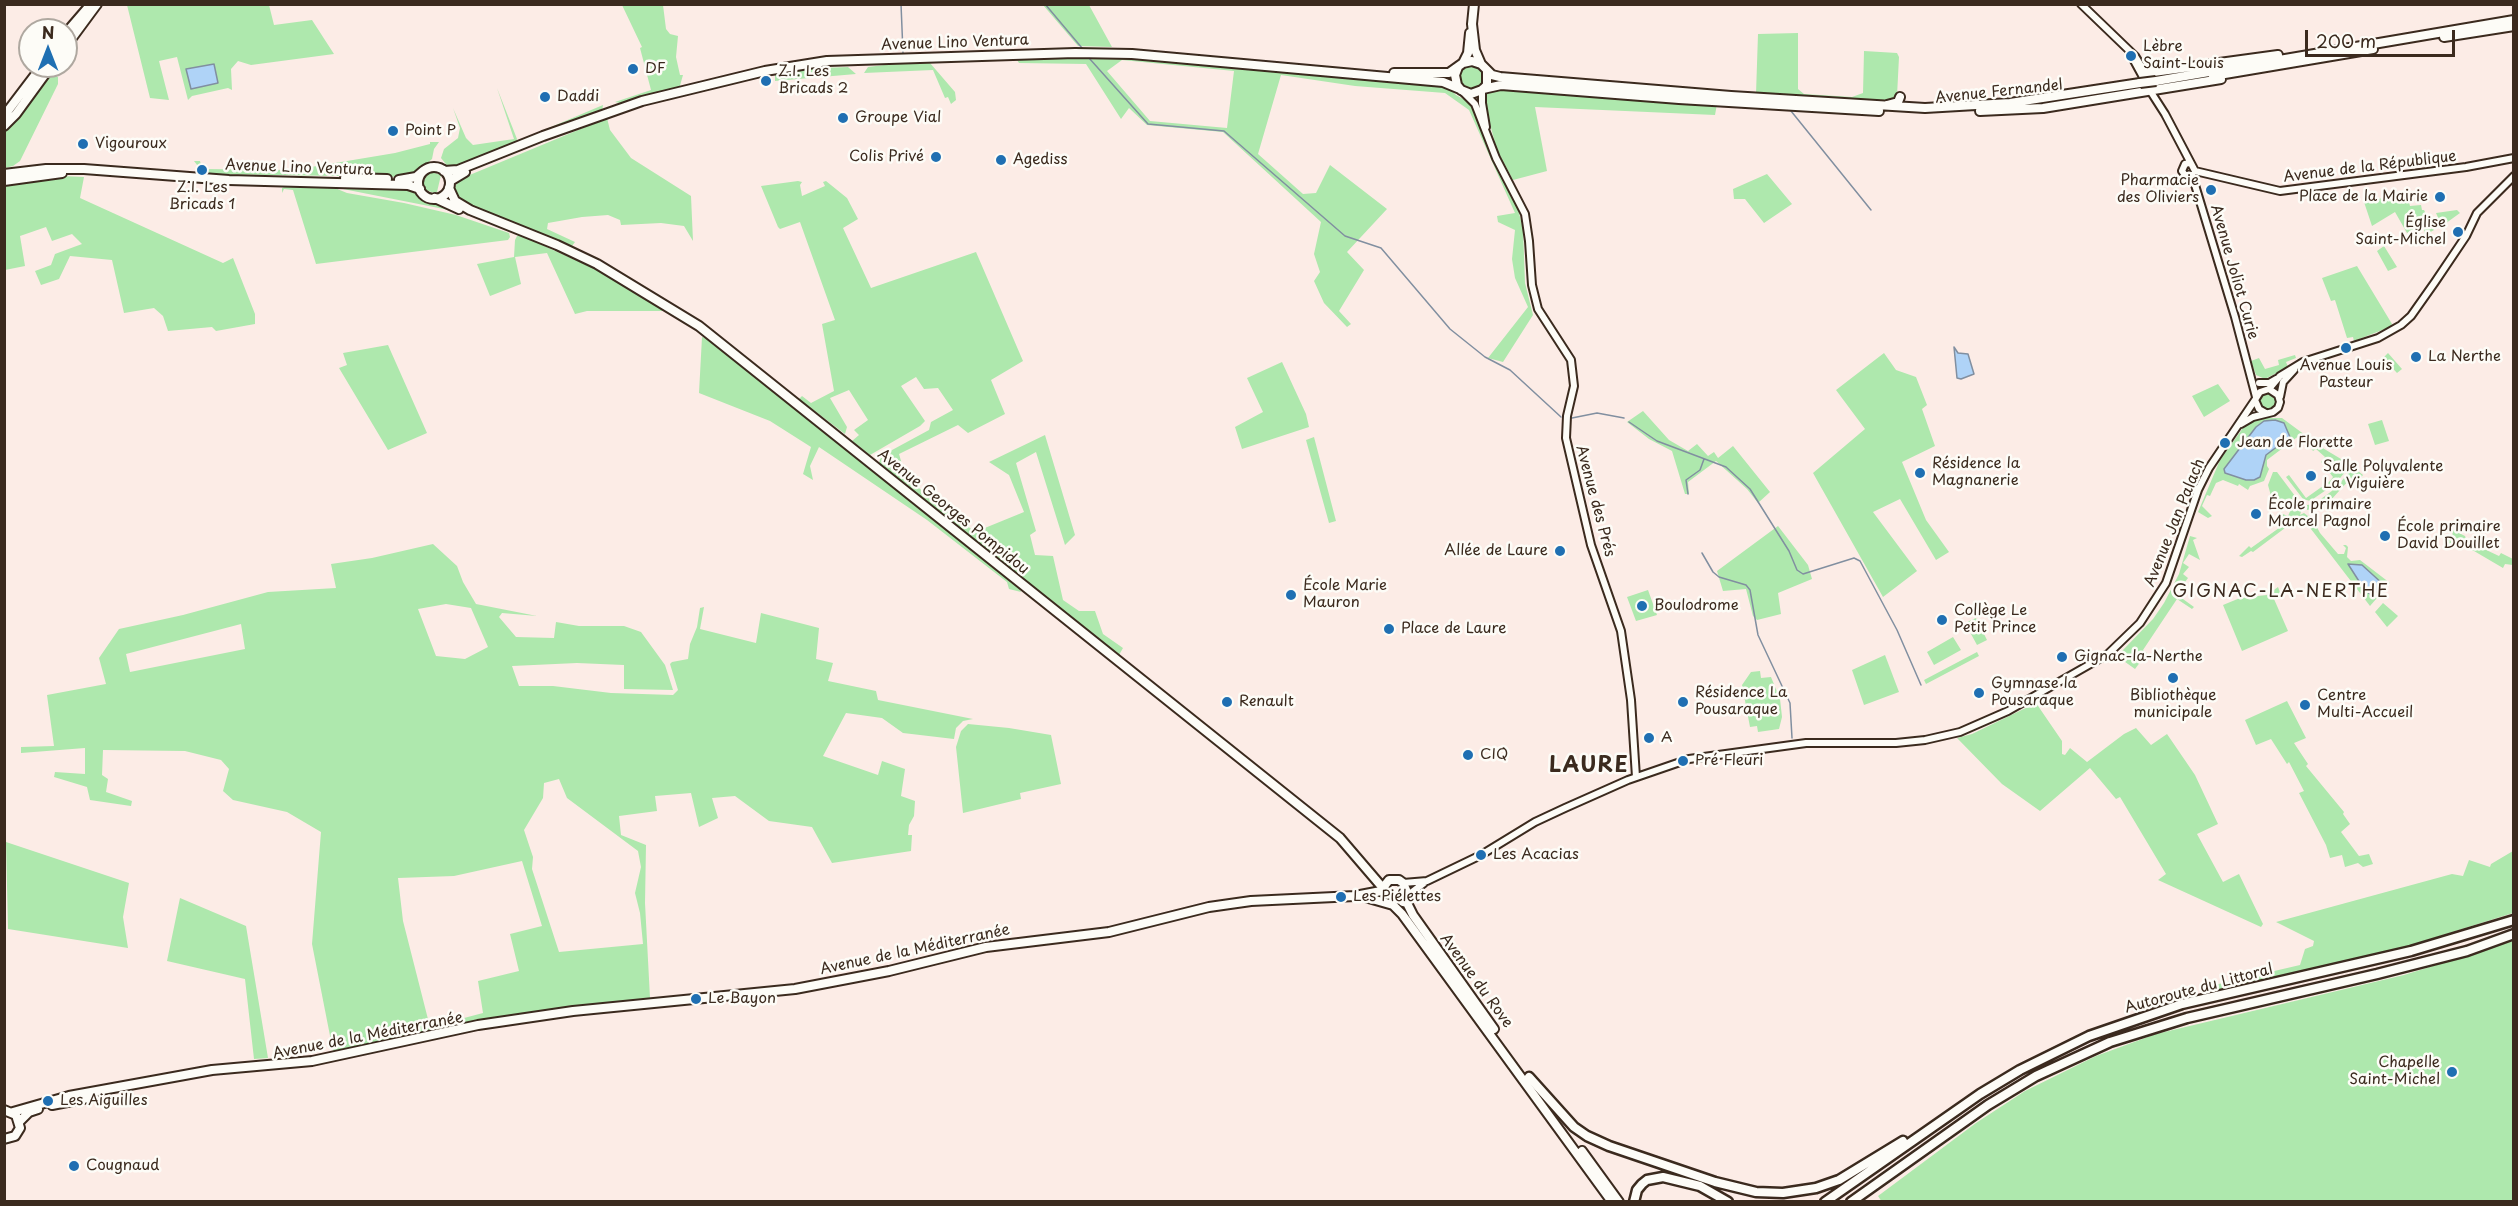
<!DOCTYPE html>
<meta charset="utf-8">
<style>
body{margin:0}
#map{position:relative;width:2518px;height:1206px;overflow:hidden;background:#fcece6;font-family:"Playpen Sans",sans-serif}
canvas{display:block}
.frame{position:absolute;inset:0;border:6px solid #3b2a1e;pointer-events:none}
.north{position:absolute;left:18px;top:18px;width:60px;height:60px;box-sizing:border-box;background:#fdfcf7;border:2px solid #afa8a0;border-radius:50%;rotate:0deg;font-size:16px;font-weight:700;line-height:24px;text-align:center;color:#3b2a1e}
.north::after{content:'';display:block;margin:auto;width:21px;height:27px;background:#1f6fb2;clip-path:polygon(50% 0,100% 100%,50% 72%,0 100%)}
.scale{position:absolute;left:2305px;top:30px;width:150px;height:27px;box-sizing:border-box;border:3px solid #3b2a1e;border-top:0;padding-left:8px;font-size:18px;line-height:21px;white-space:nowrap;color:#3b2a1e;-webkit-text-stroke:4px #fdfcf7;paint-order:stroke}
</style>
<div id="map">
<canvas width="2518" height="1206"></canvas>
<div class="frame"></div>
<div class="north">N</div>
<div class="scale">200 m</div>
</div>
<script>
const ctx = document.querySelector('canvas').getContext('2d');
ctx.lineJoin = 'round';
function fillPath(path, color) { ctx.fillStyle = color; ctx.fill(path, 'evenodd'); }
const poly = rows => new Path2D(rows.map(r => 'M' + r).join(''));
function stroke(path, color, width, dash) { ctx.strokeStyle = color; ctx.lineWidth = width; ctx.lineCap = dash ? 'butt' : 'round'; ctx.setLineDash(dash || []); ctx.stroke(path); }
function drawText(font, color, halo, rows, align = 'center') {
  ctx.font = font + ' "Playpen Sans",sans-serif'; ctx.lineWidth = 5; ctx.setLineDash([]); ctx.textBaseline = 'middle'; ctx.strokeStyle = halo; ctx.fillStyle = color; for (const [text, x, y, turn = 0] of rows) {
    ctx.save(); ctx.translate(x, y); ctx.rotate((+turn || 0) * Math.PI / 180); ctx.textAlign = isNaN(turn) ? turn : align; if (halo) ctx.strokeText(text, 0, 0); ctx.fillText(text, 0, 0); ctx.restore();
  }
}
fillPath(poly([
 [127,5,269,5,274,25,312,20,334,54,251,65,238,61,231,69,232,90,228,88,192,96,188,100,177,57,159,61,169,100,150,98],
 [622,5,663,5,666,29,670,34,678,36,676,57,680,75,683,75,679,89,620,103,615,102,651,90,640,48,642,47],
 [1043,5,1089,5,1112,47,1078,46],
 [1798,33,1798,89,1804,94,1852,97,1863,93,1864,51,1897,53,1899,57,1897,96,1893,100,1885,101,1756,94,1758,34],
 [1093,56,1439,84,1446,85,1456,95,1467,101,1471,106,1494,162,1518,209,1523,229,1525,283,1533,315,1503,362,1488,358,1528,307,1515,278,1512,259,1515,230,1498,222,1497,216,1515,213,1469,110,1445,93,1355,86,1281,75,1258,154,1303,194,1316,193,1330,165,1387,209,1347,252,1364,270,1339,311,1351,324,1347,327,1324,303,1314,281,1320,272,1314,254,1321,222,1223,132,1147,125,1129,108,1121,119,1086,64,1019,63,1017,60,1019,58],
 [1122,60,1234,71,1227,128,1150,121,1107,71],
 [900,63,930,63,955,92,956,100,951,104,948,97,945,98,933,70,864,73,868,67],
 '1458 77a13 13 0 1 1 26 0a13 13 0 1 1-26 0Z',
 [848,67,856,74,775,81,775,75,794,69],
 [51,73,58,77,58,84,20,161,13,166,5,168,5,129,26,107],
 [497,88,517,139,516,143,456,168,449,168,441,158,444,149,458,138,460,128,453,108,466,138,473,145,514,139],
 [1499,88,1717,104,1715,115,1535,107,1547,171,1513,180,1497,150,1484,102,1487,94],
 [603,105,602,111,531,139,525,138],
 [607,118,610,130,631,158,691,196,693,241,684,226,661,223,621,225,620,220,608,215,582,217,548,223,547,229,575,242,572,246,473,206,455,194,454,188,460,179],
 [430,142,439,142,434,149,432,159,412,176,406,177,206,174,201,170,194,161,200,161,202,169,293,170,395,153,430,144],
 [431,172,441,175,437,192,434,193,426,190,423,183,427,175],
 [1767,174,1792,204,1764,223,1745,199,1734,199,1733,189],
 [62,176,84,177,80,198,223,263,233,258,255,314,255,324,216,331,212,327,168,331,163,316,154,308,124,313,112,260,70,256,59,279,41,285,35,271,51,265,55,254,82,244,72,234,52,241,46,227,20,236,25,266,5,270,5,184],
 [798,181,802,182,800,185,802,196,825,186,823,182,826,181,847,198,858,219,843,228,871,288,976,252,1023,361,991,380,1005,414,968,433,958,425,899,454,906,478,975,532,1024,512,1009,475,989,462,1045,435,1075,535,1065,545,1036,452,1016,463,1036,531,1030,535,1035,555,1053,556,1063,600,1079,611,1095,611,1103,634,1123,648,1119,655,879,463,881,456,929,430,931,422,953,410,938,388,924,389,916,377,901,386,925,421,920,426,870,455,852,441,859,435,854,430,868,420,849,390,830,398,847,427,845,434,799,399,802,396,811,403,834,391,822,324,835,320,800,222,780,229,778,227,761,186],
 [289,185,330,186,347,193,404,203,456,215,509,233,510,237,508,240,316,264,293,190,284,189,282,193,282,188],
 [341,186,407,187,415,190,422,200,442,203,459,212,343,189],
 [2406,193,2410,206,2421,205,2422,210,2424,210,2428,218,2423,222,2426,221,2428,225,2432,224,2434,230,2425,235,2423,224,2407,233,2395,212,2372,226,2364,202],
 [2457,210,2460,213,2442,226,2436,213],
 [520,235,604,273,663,307,662,311,587,311,575,314,547,253,515,257,521,284,490,296,477,264,514,257,515,240,517,236],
 [2384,246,2397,267,2388,271,2377,251],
 [2357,266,2392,324,2390,327,2354,341,2353,337,2347,338,2335,300,2331,301,2322,278],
 [702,337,707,338,1018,586,1021,592,1009,589,1007,582,927,520,819,447,810,466,813,480,803,474,811,447,770,421,699,393],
 [388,345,427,433,388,450,339,368,347,365,343,353],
 [1884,353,1896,370,1916,377,1927,405,1922,409,1935,446,1902,462,1926,520,1949,552,1936,560,1900,499,1873,512,1917,571,1883,597,1813,473,1865,429,1836,390],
 [2388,353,2402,369,2397,373,2383,358],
 [2295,355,2296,358,2286,362,2288,367,2265,379,2256,375,2251,361,2259,358,2265,369,2279,365,2278,360],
 [1282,362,1306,414,1309,427,1242,449,1235,427,1263,412,1247,378],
 [2218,384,2230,401,2204,417,2192,396],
 '2259 401a9 9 0 1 1 18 0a9 9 0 1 1-18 0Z',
 [1643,411,1669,440,1688,451,1697,444,1708,456,1714,452,1718,458,1733,446,1770,492,1758,503,1747,489,1716,461,1688,482,1689,494,1685,494,1672,451,1649,439,1627,422],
 [2263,418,2282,418,2305,435,2302,437,2300,435,2267,460,2267,466,2269,469,2264,481,2250,486,2248,490,2239,484,2238,486,2223,480,2216,483,2210,496,2207,495,2202,506,2212,516,2208,518,2198,512,2220,460,2245,425,2250,421],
 [2382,420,2389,441,2375,445,2368,424],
 [1314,437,1336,521,1329,523,1306,440],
 [2312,439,2321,444,2318,450,2321,447,2351,465,2335,484,2310,501,2303,499,2286,477,2289,475,2306,498,2330,481,2333,477,2321,462,2325,457,2316,449,2313,451,2308,444],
 [2353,467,2363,475,2356,484,2350,479,2330,501,2317,508,2307,510,2307,505,2314,504,2336,488],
 [2273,472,2277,472,2298,500,2302,508,2300,515,2304,513,2313,520,2320,533,2338,554,2344,554,2346,548,2343,545,2346,545,2348,547,2347,557,2351,561,2360,560,2390,583,2370,606,2301,516,2253,552,2251,551,2242,557,2239,556,2249,546,2251,548,2279,528,2277,520,2280,513,2288,516,2293,505,2284,501,2282,506,2275,502,2276,499,2271,496,2268,485],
 [1778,526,1808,565,1812,579,1778,593,1781,614,1757,620,1753,616,1746,589,1723,591,1717,571],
 [2453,530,2465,536,2467,541,2499,556,2501,553,2513,559,2513,565,2505,564,2503,568,2474,551,2451,543,2446,545,2445,541,2452,537],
 [2190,536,2197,538,2193,540,2200,560,2189,554,2183,563,2189,567,2183,574,2188,578,2176,594,2194,607,2192,609,2177,599,2143,650,2147,653,2135,669,2121,659,2122,651,2153,619,2164,603,2179,574],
 [433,544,457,566,463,582,476,604,537,616,502,613,499,617,516,637,554,638,556,622,579,626,624,626,641,632,665,665,673,690,624,689,624,665,577,663,512,666,519,686,553,686,611,693,673,695,678,690,670,664,672,662,688,659,690,644,697,627,700,608,704,607,700,629,756,643,761,613,819,628,816,659,833,663,828,681,876,691,878,700,973,719,963,721,956,728,954,739,903,733,882,718,846,713,823,756,878,775,882,761,905,769,901,796,915,801,914,816,909,825,908,835,912,835,911,851,832,863,812,827,769,821,735,796,712,798,718,818,699,827,691,793,655,796,657,811,619,816,621,835,646,845,645,903,650,998,569,1006,495,1018,333,1051,312,944,321,832,287,812,233,800,223,791,229,769,221,760,185,751,103,750,102,775,108,779,106,792,132,801,131,806,90,800,87,787,54,777,55,772,85,774,85,748,21,753,21,747,54,746,47,695,106,684,99,658,119,629,183,615,268,592,336,588,331,564,372,558],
 [446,604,471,608,488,647,465,659,436,656,418,609],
 [241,624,245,649,130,672,126,654],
 [559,779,567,798,638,851,641,867,635,893,640,913,643,944,559,952,532,869,533,857,524,830,543,798,544,783],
 [522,861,542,926,510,934,519,971,478,981,483,1013,430,1027,403,921,398,878,454,876],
 [2278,587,2281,595,2274,599,2288,631,2242,651,2223,605,2240,598,2267,595],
 [1648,590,1657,615,1636,621,1627,597],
 [2383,603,2398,616,2387,627,2375,612],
 [1976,618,1987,640,1977,645,1965,623],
 [1953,637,1961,650,1934,665,1927,652],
 [1977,652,1979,656,1926,684,1924,680],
 [1885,655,1899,692,1864,705,1852,670],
 [1760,671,1761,678,1771,677,1780,699,1782,717,1779,729,1758,732,1757,726,1750,727,1742,685,1751,672],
 [2287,701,2306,738,2294,743,2308,764,2306,766,2344,812,2343,814,2350,824,2341,832,2359,856,2369,854,2373,864,2363,867,2358,863,2345,867,2342,855,2330,858,2326,845,2299,793,2304,791,2289,762,2287,764,2271,739,2256,745,2245,720],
 [2036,703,2062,741,2062,754,2065,755,2070,748,2087,762,2124,734,2136,728,2151,745,2167,734,2195,775,2218,824,2197,834,2223,882,2239,874,2263,924,2261,927,2158,880,2166,874,2120,797,2116,799,2090,768,2040,811,2002,784,1957,738,1972,734],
 [968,724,1009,728,1051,735,1061,784,1020,793,1021,799,963,813,956,747,961,731],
 [6,842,129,883,123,917,128,948,8,929],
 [2513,851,2513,913,2392,951,2212,991,2210,986,2300,965,2305,949,2313,946,2314,941,2276,922,2452,874,2463,876,2469,860,2490,867,2491,864],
 [180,898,246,926,268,1058,254,1059,245,979,167,961],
 [2513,941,2513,1201,1882,1202,1878,1196,1976,1123,2025,1091,2096,1056,2156,1034,2404,975]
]), '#aee8ad');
const water = poly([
 [214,64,218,83,191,89,186,69,214,64],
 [1954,347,1958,353,1968,354,1974,374,1961,379,1957,378,1954,347],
 [2275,420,2284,423,2290,437,2266,455,2260,477,2254,480,2246,480,2225,473,2224,469,2256,427,2264,421,2275,420],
 [2348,564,2362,565,2384,585,2374,595,2371,595,2364,589,2348,564]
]);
fillPath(water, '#afd3f7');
stroke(water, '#818fa0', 1.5);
stroke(poly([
 [901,4,903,53],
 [1045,4,1082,48],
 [1089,58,1148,124,1224,131,1345,236,1381,248,1450,329,1485,357,1510,370,1561,417],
 [1791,111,1871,210],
 [1572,418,1597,413,1624,418],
 [1629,422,1657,441,1726,467,1750,489,1789,551,1797,570,1803,574,1854,558,1860,561,1897,630,1921,685],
 [1688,494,1686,480,1700,470,1704,459],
 [1702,553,1713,572,1719,577,1746,585,1750,590,1758,635,1790,703,1792,738]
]), '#818fa0', 1.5);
const minor = poly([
 [2081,4,2135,56,2148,77],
 [2131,55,2143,77],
 [2149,89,2165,114,2195,171],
 [1482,90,1482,103,1486,127],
 [1463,92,1475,104,1496,158,1525,214,1529,241,1532,285,1538,309,1571,360,1574,386,1567,416,1566,438,1591,545,1621,631,1631,700,1636,777],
 [2189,163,2185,164,2182,171,2185,175,2192,175],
 [2195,171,2280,191,2466,167,2514,158],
 [2192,175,2235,317,2256,397],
 [2259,383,2269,383,2276,379],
 [2269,389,2280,376,2303,362,2378,338,2401,325,2411,316,2435,282,2466,236,2477,213,2514,176],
 [2280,397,2283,382,2294,370],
 [2241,424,2253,417,2273,412,2278,408,2280,402,2278,395,2269,389,2260,392,2255,400,2259,409,2266,413],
 [1403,883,1427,881,1481,855,1535,822,1565,808,1628,780,1689,759,1806,743,1896,743,1925,740,1960,732,2008,711,2108,654,2140,623,2166,583,2198,490,2209,468,2255,400],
 [1407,896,1424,883]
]);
const major = poly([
 [1474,4,1472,24,1475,50,1481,64],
 [66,33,91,4],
 [2444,37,2514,26],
 [66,46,97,4],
 [1463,63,1468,53,1470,33],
 [1458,67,1455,75,1457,85,1461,90,1471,94,1482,90,1487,85,1487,71],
 [1394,73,1449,73,1463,63,1472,61,1481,64,1492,75,1500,77,1731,96,1925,108,2010,103,2140,83],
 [2146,73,2278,55],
 [2213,76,2373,49],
 [2156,81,2514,20],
 [1483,89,1501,85,1679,99,1879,111],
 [1887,105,1898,102,1900,97],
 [1980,111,2043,108,2221,79],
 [4,116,42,66],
 [4,126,16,114,51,66],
 '418 183a16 16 0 1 1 32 0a16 16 0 1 1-32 0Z',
 [444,171,458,170,543,136,642,101,765,71,827,61,1075,53,1132,54,1443,82,1460,89],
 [4,174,46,169,84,169,229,180,408,185,420,189],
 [345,178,387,179],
 [399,180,416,177,423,171],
 [4,181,62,173],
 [450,181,465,172],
 [449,188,455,201,470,210,557,245,597,264,699,326,1340,838,1382,887],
 [435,198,459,209],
 [1382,889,1389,880,1399,880,1403,883,1407,892,1403,902],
 [1365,897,1393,905,1402,914,1612,1202],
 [1405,899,1413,915,1494,1029],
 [52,1105,93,1097],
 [4,1110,16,1115,20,1128,15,1136,4,1139],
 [13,1112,69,1096,212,1070,312,1061,478,1025,573,1011,795,989,889,971,986,947,1109,932,1209,907,1251,901,1355,896,1381,891],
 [20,1121,29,1112,38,1109],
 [1582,1151,1619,1202]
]);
const highway = poly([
 [1529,1077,1574,1127,1587,1136,1609,1146,1715,1182,1756,1192,1783,1193,1816,1188,1839,1180,1903,1141],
 [1634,1202,1637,1190,1642,1184,1647,1180,1663,1177,1700,1186,1728,1202],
 [1825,1202,1980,1094,2020,1070,2089,1036,2182,1004,2411,951,2514,920],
 [1851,1202,1988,1105,2036,1076,2110,1042,2187,1018,2377,974,2467,951,2514,934]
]);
stroke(minor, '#3b2a1e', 10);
stroke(major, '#3b2a1e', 12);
stroke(highway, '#3b2a1e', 13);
stroke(minor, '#fdfcf7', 6);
stroke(major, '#fdfcf7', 8);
stroke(highway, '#fdfcf7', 8);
const majorBridge = poly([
 [2140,83,2156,81]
]);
stroke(majorBridge, '#3b2a1e', 12, []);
stroke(majorBridge, '#fdfcf7', 8);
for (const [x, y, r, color] of [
 [2131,56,6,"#1f6fb2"],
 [633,69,6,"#1f6fb2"],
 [766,81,6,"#1f6fb2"],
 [545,97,6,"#1f6fb2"],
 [843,118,6,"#1f6fb2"],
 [393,131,6,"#1f6fb2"],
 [83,144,6,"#1f6fb2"],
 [936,157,6,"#1f6fb2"],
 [1001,160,6,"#1f6fb2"],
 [202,170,6,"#1f6fb2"],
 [2211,190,6,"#1f6fb2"],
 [2440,197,6,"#1f6fb2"],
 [2458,232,6,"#1f6fb2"],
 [2346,348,6,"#1f6fb2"],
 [2416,357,6,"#1f6fb2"],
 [2225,443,6,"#1f6fb2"],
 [1920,473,6,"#1f6fb2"],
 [2311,476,6,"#1f6fb2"],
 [2256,514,6,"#1f6fb2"],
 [2385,536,6,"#1f6fb2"],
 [1560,551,6,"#1f6fb2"],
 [1291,595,6,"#1f6fb2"],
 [1642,606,6,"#1f6fb2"],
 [1942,620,6,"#1f6fb2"],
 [1389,629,6,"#1f6fb2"],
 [2062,657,6,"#1f6fb2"],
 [2173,678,6,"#1f6fb2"],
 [1979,693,6,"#1f6fb2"],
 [1227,702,6,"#1f6fb2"],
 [1683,702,6,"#1f6fb2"],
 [2305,705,6,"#1f6fb2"],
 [1649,738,6,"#1f6fb2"],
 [1468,755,6,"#1f6fb2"],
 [1683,761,6,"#1f6fb2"],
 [1481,855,6,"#1f6fb2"],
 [1341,897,6,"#1f6fb2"],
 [696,999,6,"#1f6fb2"],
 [2452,1072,6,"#1f6fb2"],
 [48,1101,6,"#1f6fb2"],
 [74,1166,6,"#1f6fb2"]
]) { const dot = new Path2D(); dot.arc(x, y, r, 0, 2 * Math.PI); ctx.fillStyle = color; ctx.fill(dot); stroke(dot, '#fdfcf7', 2); }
drawText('15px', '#3b2a1e', '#fdfcf7', [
 ["Avenue Lino Ventura",955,43,-2],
 ["Avenue Fernandel",1999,92,-6],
 ["Avenue de la République",2370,167,-7],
 ["Avenue Lino Ventura",299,168,2],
 ["Avenue Joliot Curie",2234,272,74],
 ["Avenue des Prés",1595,501,75],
 ["Avenue Georges Pompidou",953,512,39],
 ["Avenue Jan Palach",2175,523,-68],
 ["Avenue de la Méditerranée",915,950,-12],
 ["Avenue du Rove",1476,981,54],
 ["Autoroute du Littoral",2199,989,-15],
 ["Avenue de la Méditerranée",368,1036,-11]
]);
drawText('15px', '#3b2a1e', '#fdfcf7', [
 ["Lèbre",2143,47],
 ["Saint-Louis",2143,64],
 ["DF",645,69],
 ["Z.I. Les",778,72],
 ["Bricads 2",778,89],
 ["Daddi",557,97],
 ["Groupe Vial",855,118],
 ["Point P",405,131],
 ["Vigouroux",95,144],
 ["Colis Privé",924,157,"right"],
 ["Agediss",1013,160],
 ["Pharmacie",2199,181,"right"],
 ["des Oliviers",2199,198,"right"],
 ["Z.I. Les",202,188,"center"],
 ["Bricads 1",202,205,"center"],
 ["Place de la Mairie",2428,197,"right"],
 ["Église",2446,223,"right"],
 ["Saint-Michel",2446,240,"right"],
 ["La Nerthe",2428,357],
 ["Avenue Louis",2346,366,"center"],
 ["Pasteur",2346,383,"center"],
 ["Jean de Florette",2237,443],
 ["Résidence la",1932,464],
 ["Magnanerie",1932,481],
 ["Salle Polyvalente",2323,467],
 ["La Viguière",2323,484],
 ["École primaire",2268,505],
 ["Marcel Pagnol",2268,522],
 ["École primaire",2397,527],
 ["David Douillet",2397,544],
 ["Allée de Laure",1548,551,"right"],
 ["École Marie",1303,586],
 ["Mauron",1303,603],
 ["Boulodrome",1654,606],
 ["Collège Le",1954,611],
 ["Petit Prince",1954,628],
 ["Place de Laure",1401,629],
 ["Gignac-la-Nerthe",2074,657],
 ["Gymnase la",1991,684],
 ["Pousaraque",1991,701],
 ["Résidence La",1695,693],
 ["Pousaraque",1695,710],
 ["Bibliothèque",2173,696,"center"],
 ["municipale",2173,713,"center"],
 ["Centre",2317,696],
 ["Multi-Accueil",2317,713],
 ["Renault",1239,702],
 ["A",1661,738],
 ["CIQ",1480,755],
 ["Pré Fleuri",1695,761],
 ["Les Acacias",1493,855],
 ["Les Piélettes",1353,897],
 ["Le Bayon",708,999],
 ["Chapelle",2440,1063,"right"],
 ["Saint-Michel",2440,1080,"right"],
 ["Les Aiguilles",60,1101],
 ["Cougnaud",86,1166]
], 'left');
ctx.letterSpacing = '1.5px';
drawText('18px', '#3b2a1e', '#fdfcf7', [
 ["GIGNAC-LA-NERTHE",2281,592]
]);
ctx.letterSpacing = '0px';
ctx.letterSpacing = '1.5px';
drawText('bold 21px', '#3b2a1e', '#fdfcf7', [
 ["LAURE",1589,766]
]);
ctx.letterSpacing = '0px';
</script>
